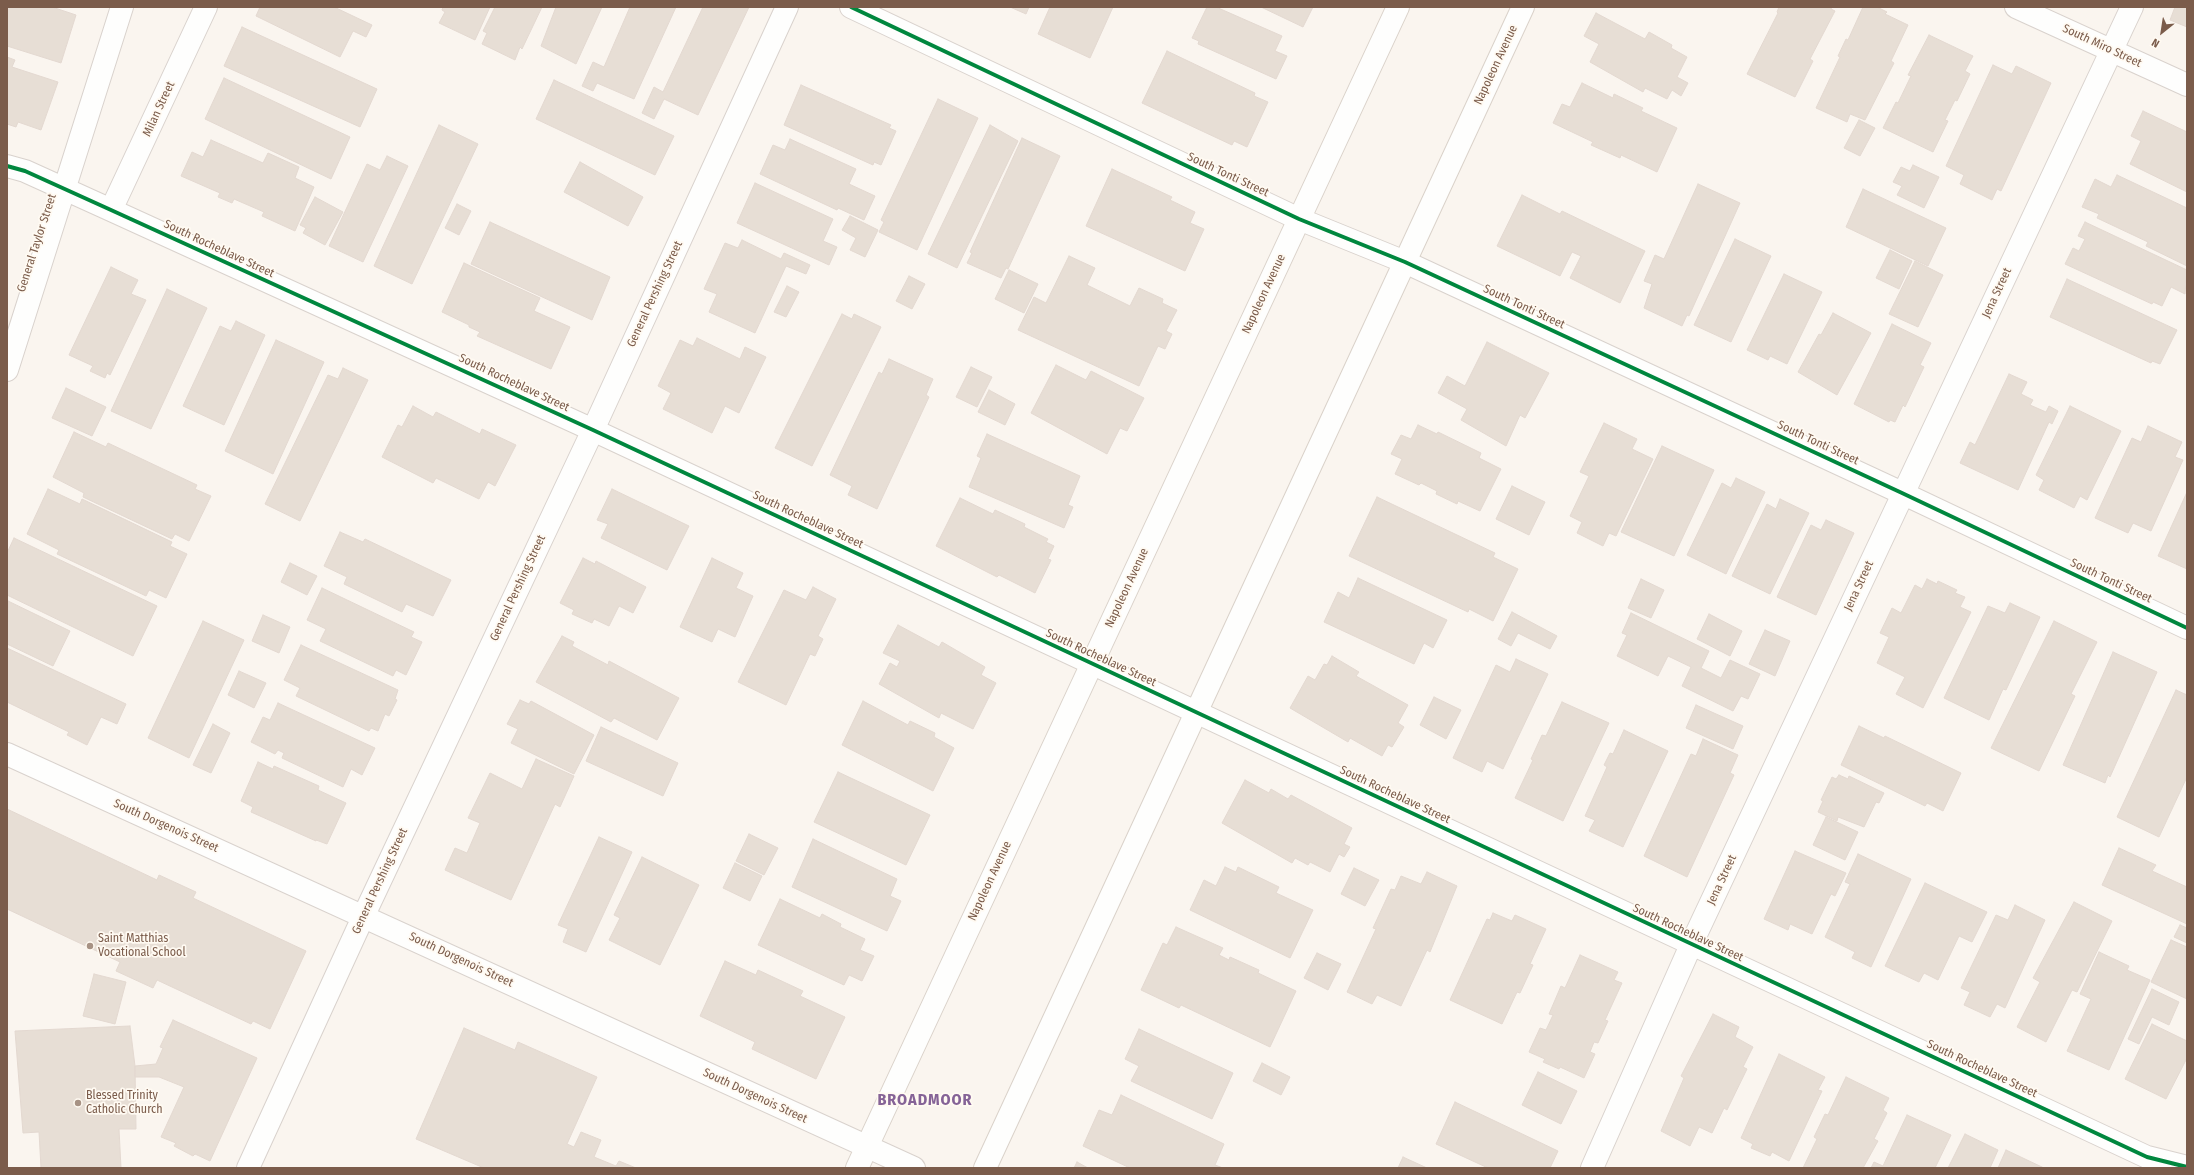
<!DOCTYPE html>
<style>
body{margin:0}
#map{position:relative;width:2194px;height:1175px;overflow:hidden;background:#faf5ef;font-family:"Fira Sans Condensed",sans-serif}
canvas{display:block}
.frame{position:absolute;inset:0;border:8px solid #7b5c4b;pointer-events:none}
.north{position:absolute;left:2142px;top:12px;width:40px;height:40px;-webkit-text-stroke:3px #fffaf2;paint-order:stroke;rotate:210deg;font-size:11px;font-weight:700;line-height:16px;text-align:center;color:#7b5c4b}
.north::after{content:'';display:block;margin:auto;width:14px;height:18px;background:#7b5c4b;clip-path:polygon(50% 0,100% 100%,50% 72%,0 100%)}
</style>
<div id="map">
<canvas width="2194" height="1175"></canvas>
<div class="frame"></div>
<div class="north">N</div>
</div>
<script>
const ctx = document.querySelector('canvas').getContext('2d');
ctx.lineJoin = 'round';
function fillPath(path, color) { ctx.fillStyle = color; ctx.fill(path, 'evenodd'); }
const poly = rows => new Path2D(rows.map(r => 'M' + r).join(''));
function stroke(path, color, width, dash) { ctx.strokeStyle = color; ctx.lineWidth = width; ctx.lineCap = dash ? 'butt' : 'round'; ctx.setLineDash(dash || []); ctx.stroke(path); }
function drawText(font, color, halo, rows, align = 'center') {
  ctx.font = font + ' "Fira Sans Condensed",sans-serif'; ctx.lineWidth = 3.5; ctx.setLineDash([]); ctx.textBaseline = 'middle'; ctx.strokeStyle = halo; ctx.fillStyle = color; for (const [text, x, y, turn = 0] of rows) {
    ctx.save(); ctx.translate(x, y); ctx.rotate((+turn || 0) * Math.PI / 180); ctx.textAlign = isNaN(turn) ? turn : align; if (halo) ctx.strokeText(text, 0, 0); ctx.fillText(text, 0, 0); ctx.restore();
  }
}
const building = poly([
 [7,7,52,7,76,15,61,63,7,46,7,7],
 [260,7,334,7,372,25,366,37,353,31,340,57,256,16,260,7],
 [443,7,490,7,475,40,439,23,445,12,442,10,443,7],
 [495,7,542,7,522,49,520,47,515,60,482,44,487,33,483,31,495,7],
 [556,7,602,7,576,64,541,46,556,7],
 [630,7,676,7,634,99,597,83,593,91,582,86,593,62,604,67,630,7],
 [703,7,749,7,698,115,664,99,654,119,642,113,654,87,663,92,703,7],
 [1010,7,1029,7,1026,14,1010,7],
 [1050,7,1113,7,1090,58,1038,34,1050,7],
 [1207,7,1216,7,1282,36,1275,51,1287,56,1276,79,1198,44,1199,41,1192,38,1207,7],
 [1261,7,1313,7,1303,27,1261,7],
 [1779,7,1832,7,1831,9,1835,11,1810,59,1813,61,1795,97,1747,74,1778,13,1777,12,1779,7],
 [1863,7,1877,7,1887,12,1885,14,1908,25,1891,61,1894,63,1865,120,1850,114,1847,122,1816,108,1840,57,1838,56,1846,39,1848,40,1863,7],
 [2175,7,2187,7,2187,27,2170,20,2175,7],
 [1596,13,1645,39,1649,32,1672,45,1671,48,1687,57,1677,77,1688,83,1681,96,1672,90,1667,99,1645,88,1643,92,1590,62,1599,44,1584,36,1596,13],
 [242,27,377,89,360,127,224,66,242,27],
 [1929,35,1973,56,1965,71,1970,74,1957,101,1955,100,1945,120,1948,121,1933,152,1883,128,1896,102,1898,103,1911,76,1908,75,1929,35],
 [1167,51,1255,93,1254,96,1268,102,1247,147,1234,141,1232,145,1142,103,1167,51],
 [7,57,15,60,12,67,58,82,41,130,18,122,16,127,7,124,7,57],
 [1993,65,2012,74,2016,66,2051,83,2001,191,1997,189,1992,200,1960,184,1964,175,1946,166,1993,65],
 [224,78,350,137,331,179,205,119,224,78],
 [554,80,674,136,655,175,536,119,554,80],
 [1582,83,1613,98,1614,94,1643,108,1641,111,1677,128,1657,172,1621,155,1620,158,1591,145,1593,142,1553,123,1562,104,1570,107,1582,83],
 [801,85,891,125,889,128,896,131,881,165,874,162,873,165,784,125,801,85],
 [938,99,978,118,917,250,879,232,884,222,881,220,938,99],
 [2143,111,2187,132,2187,192,2130,164,2141,141,2131,136,2143,111],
 [1859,120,1875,128,1860,156,1844,148,1859,120],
 [439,125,478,144,412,284,374,266,439,125],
 [990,125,1018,141,957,268,928,254,990,125],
 [1022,138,1060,156,1008,269,1006,268,1001,278,967,263,972,253,970,252,1022,138],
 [790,139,856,169,849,184,875,196,864,220,838,208,837,210,760,174,773,145,785,150,790,139],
 [211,140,263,163,268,153,299,167,295,178,314,187,295,231,262,216,264,212,234,199,232,203,218,197,220,193,181,176,192,152,203,157,211,140],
 [387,156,408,166,363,262,329,246,367,164,380,170,387,156],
 [580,162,643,197,628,226,564,192,580,162],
 [1913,165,1939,177,1924,208,1897,195,1902,186,1893,182,1901,167,1910,171,1913,165],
 [1112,169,1172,197,1170,200,1195,212,1190,223,1204,229,1185,271,1086,226,1112,169],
 [2117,175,2187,208,2187,266,2146,246,2148,242,2097,218,2099,214,2082,207,2095,179,2111,187,2117,175],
 [755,183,833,219,823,241,837,247,829,265,737,223,755,183],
 [1698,184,1740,203,1689,316,1687,315,1682,326,1644,308,1652,284,1644,281,1655,255,1664,259,1698,184],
 [1863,189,1946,228,1928,266,1846,227,1863,189],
 [1522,195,1560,214,1562,211,1645,251,1620,303,1570,278,1581,256,1572,252,1560,276,1497,246,1522,195],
 [315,197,343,212,325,245,303,233,306,228,300,225,315,197],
 [457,204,471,211,459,235,445,228,457,204],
 [850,216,878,230,865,257,850,250,856,238,842,230,850,216],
 [490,222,610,277,592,320,471,264,490,222],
 [2085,222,2187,270,2185,294,2171,287,2162,306,2153,302,2152,304,2065,264,2073,248,2079,251,2085,239,2078,236,2085,222],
 [1735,239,1771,256,1731,342,1694,325,1735,239],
 [742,240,781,259,784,253,810,265,806,274,786,266,755,333,709,312,717,294,704,289,725,243,738,248,742,240],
 [1890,250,1912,261,1899,289,1876,278,1890,250],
 [1069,256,1095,268,1087,285,1130,306,1139,288,1163,299,1162,303,1177,310,1166,331,1172,334,1165,349,1158,346,1139,386,1018,330,1034,297,1046,303,1069,256],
 [1915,261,1943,275,1918,327,1889,314,1915,261],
 [464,263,540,298,534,311,570,327,551,369,477,336,480,332,469,327,469,325,442,312,464,263],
 [111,267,138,280,131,294,146,300,110,375,107,373,105,378,90,371,93,366,69,355,111,267],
 [1009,270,1038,284,1024,313,995,299,1009,270],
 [1784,274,1822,292,1787,364,1770,356,1768,360,1747,350,1784,274],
 [909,276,925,284,912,309,896,301,909,276],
 [2067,279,2177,330,2160,364,2152,361,2151,363,2050,317,2067,279],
 [787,286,799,292,786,317,774,312,787,286],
 [167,289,207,308,151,429,111,411,167,289],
 [1833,313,1871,333,1837,395,1798,372,1819,334,1821,335,1833,313],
 [842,314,852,319,854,314,881,327,812,466,775,448,842,314],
 [236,321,265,335,224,425,183,406,220,326,231,331,236,321],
 [1892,324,1931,343,1920,365,1924,367,1905,407,1903,405,1895,422,1890,420,1889,422,1854,404,1892,324],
 [697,338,740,359,745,347,766,357,739,413,725,406,712,433,663,409,671,393,658,386,680,340,693,346,697,338],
 [276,340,324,362,273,474,225,451,276,340],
 [1487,342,1549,373,1525,418,1520,415,1506,446,1461,420,1467,409,1438,393,1447,376,1465,386,1487,342],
 [889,359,933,379,926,395,929,397,877,509,848,495,852,486,830,475,879,372,882,374,889,359],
 [1056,365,1086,380,1091,371,1144,398,1127,431,1120,428,1107,454,1031,413,1056,365],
 [971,367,992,377,977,407,956,397,971,367],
 [343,368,368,380,300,521,265,504,328,375,338,379,343,368],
 [2009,374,2027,382,2021,394,2033,400,2030,405,2046,412,2049,406,2058,411,2052,424,2049,422,2018,490,1960,463,1970,442,1975,445,2009,374],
 [66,388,106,407,92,436,52,418,66,388],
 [989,390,1015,404,1005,425,978,412,989,390],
 [413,406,433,417,436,412,480,434,482,429,516,445,495,486,488,482,479,499,436,478,433,483,382,457,398,425,402,427,413,406],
 [2070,406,2121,431,2087,500,2080,496,2074,508,2039,490,2044,480,2036,475,2070,406],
 [1604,423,1637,439,1632,449,1653,459,1616,536,1609,533,1603,546,1577,533,1582,522,1570,516,1589,476,1580,472,1604,423],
 [1418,425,1437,434,1438,432,1481,453,1479,458,1501,469,1480,511,1458,501,1457,504,1436,494,1437,491,1421,483,1419,485,1395,474,1402,459,1391,454,1401,435,1411,439,1418,425],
 [2148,426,2182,442,2175,457,2183,460,2151,531,2133,523,2128,533,2095,518,2132,438,2141,442,2148,426],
 [74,432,106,447,108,443,197,485,195,489,211,496,189,541,175,534,172,539,83,497,84,493,53,477,74,432],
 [987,434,1080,476,1068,505,1073,507,1064,528,969,487,981,458,977,456,987,434],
 [1662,446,1714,470,1674,556,1621,532,1662,446],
 [1736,478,1765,492,1726,574,1687,555,1722,483,1731,488,1736,478],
 [1512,486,1545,502,1529,535,1496,519,1512,486],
 [48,489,80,504,82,499,172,542,170,546,187,554,166,598,149,590,146,596,57,554,59,550,27,534,48,489],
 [612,489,689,526,667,570,601,538,608,524,597,520,612,489],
 [2187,492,2187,569,2158,556,2187,492],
 [1377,497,1495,553,1493,557,1518,569,1493,621,1469,609,1468,612,1349,556,1377,497],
 [960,498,993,514,995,510,1025,524,1024,527,1048,539,1046,542,1054,546,1048,559,1051,560,1035,593,999,575,997,577,936,546,960,498],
 [1780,499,1809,513,1770,594,1732,576,1767,504,1776,509,1780,499],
 [1826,520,1854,533,1816,615,1777,597,1811,525,1821,530,1826,520],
 [340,532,363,542,365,539,451,580,433,616,406,604,402,612,344,584,347,577,324,566,340,532],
 [14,538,157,606,133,656,7,595,7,553,14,538],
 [583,558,595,564,596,561,646,587,633,613,619,606,609,626,594,619,592,623,572,614,574,610,560,603,583,558],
 [712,558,743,573,736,588,753,596,735,637,718,629,712,642,680,627,712,558],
 [290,563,317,576,307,595,281,582,290,563],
 [1358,578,1447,620,1433,648,1424,643,1414,664,1324,622,1338,592,1349,598,1358,578],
 [1641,579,1664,590,1651,618,1628,608,1641,579],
 [1927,579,1937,584,1938,581,1957,590,1955,593,1965,597,1960,607,1971,612,1923,708,1896,694,1905,677,1877,663,1889,637,1880,633,1892,608,1901,613,1915,585,1922,589,1927,579],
 [813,587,836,599,818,636,823,639,815,656,810,654,786,705,738,682,784,590,806,600,813,587],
 [322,588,414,632,411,637,422,642,406,675,396,670,393,676,320,641,326,629,307,620,322,588],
 [8,601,70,631,53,666,7,644,8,601],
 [2010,603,2040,617,2006,690,2003,689,1989,720,1944,698,1988,606,2005,613,2010,603],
 [1512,612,1557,636,1550,649,1518,633,1511,646,1498,639,1512,612],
 [1631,613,1709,651,1701,668,1721,678,1730,660,1760,674,1748,699,1741,696,1733,711,1682,686,1691,667,1668,656,1658,676,1617,656,1627,635,1622,633,1631,613],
 [1709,614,1742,631,1730,656,1697,639,1709,614],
 [263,615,290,627,279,653,252,641,263,615],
 [203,621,244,640,189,758,148,738,203,621],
 [2054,621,2097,642,2071,694,2075,696,2039,771,1991,748,2054,621],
 [898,625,939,647,942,642,985,667,981,675,996,683,973,729,941,713,939,718,879,684,890,663,897,667,900,661,883,653,898,625],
 [1765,630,1790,641,1775,676,1749,664,1765,630],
 [562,636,574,642,572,646,608,665,609,661,679,698,657,740,614,718,611,722,536,682,562,636],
 [301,645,398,690,395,699,397,700,389,716,385,714,378,731,371,728,369,731,296,696,300,688,284,680,301,645],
 [7,648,126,704,117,724,101,717,87,745,67,735,69,732,7,702,7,648],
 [2113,652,2157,672,2110,777,2108,775,2105,783,2063,765,2113,652],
 [1332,656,1359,672,1356,676,1408,705,1398,723,1404,727,1392,747,1388,745,1382,756,1350,738,1348,742,1290,708,1308,676,1315,680,1324,664,1327,665,1332,656],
 [1516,659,1548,674,1503,769,1487,761,1482,772,1453,758,1496,665,1510,672,1516,659],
 [239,671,266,683,254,708,228,695,239,671],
 [2176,690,2187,695,2187,777,2159,837,2117,817,2176,690],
 [1434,697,1461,710,1446,739,1420,725,1434,697],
 [520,700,529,704,531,701,594,735,574,774,511,743,518,729,507,724,520,700],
 [863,701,908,725,910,721,935,733,934,737,954,748,933,791,842,745,863,701],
 [1562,702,1609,723,1563,821,1515,798,1533,760,1531,759,1542,735,1546,736,1562,702],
 [278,703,375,748,362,775,351,769,343,787,282,758,284,753,278,750,275,754,251,742,263,717,270,720,278,703],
 [1696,705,1743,726,1733,749,1686,728,1696,705],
 [213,724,230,733,211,773,193,765,213,724],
 [1859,726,1884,738,1885,736,1961,773,1943,811,1927,803,1925,806,1841,765,1859,726],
 [601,727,678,763,663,796,586,761,601,727],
 [1624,730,1668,751,1623,847,1589,831,1595,820,1585,816,1607,767,1604,765,1610,753,1613,754,1624,730],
 [1703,739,1738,755,1730,773,1734,775,1687,877,1644,856,1691,754,1696,756,1703,739],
 [536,759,574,776,560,807,555,804,511,900,445,870,455,848,467,853,480,823,468,818,490,773,522,789,536,759],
 [258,762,273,769,274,766,319,786,318,790,346,803,327,844,316,840,316,841,251,812,253,807,241,801,258,762],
 [838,772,930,815,906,865,814,822,838,772],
 [1839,775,1848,779,1849,776,1884,793,1879,803,1876,802,1864,827,1838,817,1837,821,1818,812,1823,801,1821,800,1832,777,1836,779,1839,775],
 [1245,780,1269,793,1271,789,1288,799,1291,795,1352,828,1344,844,1350,847,1344,857,1339,854,1330,872,1310,862,1308,865,1295,858,1292,863,1222,823,1245,780],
 [7,809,157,880,159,875,196,892,193,898,306,951,270,1029,253,1021,251,1024,157,980,153,988,116,971,120,962,7,909,7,809],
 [1826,817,1858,832,1845,860,1813,845,1826,817],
 [749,834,778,848,764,875,736,861,749,834],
 [599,837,632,852,586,952,563,942,568,929,558,925,599,837],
 [813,839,897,879,890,896,901,901,887,931,792,887,813,839],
 [2119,848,2156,865,2152,871,2187,887,2187,924,2102,885,2119,848],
 [1795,851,1846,873,1835,896,1831,894,1812,934,1790,924,1788,930,1764,919,1795,851],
 [1858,854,1911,879,1871,967,1852,958,1855,952,1825,937,1850,884,1845,882,1858,854],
 [642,857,699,885,660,965,609,940,620,918,614,915,642,857],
 [735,863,762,876,750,901,723,888,735,863],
 [1225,867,1236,872,1238,867,1279,887,1276,893,1313,910,1290,958,1190,910,1204,880,1216,886,1225,867],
 [1354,868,1379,880,1365,906,1341,894,1354,868],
 [1427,872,1457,886,1430,952,1427,950,1401,1006,1377,995,1372,1004,1347,992,1376,929,1373,928,1391,889,1395,890,1401,876,1421,884,1427,872],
 [1925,883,1987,912,1972,942,1959,936,1938,980,1924,973,1919,982,1885,966,1925,883],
 [780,899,820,918,822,914,841,924,840,927,865,939,860,950,874,956,862,981,849,975,844,985,758,945,780,899],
 [2074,902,2112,921,2077,992,2072,990,2046,1042,2017,1027,2040,982,2033,978,2074,902],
 [2015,905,2045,920,2005,1008,1997,1004,1990,1017,1964,1005,1970,992,1961,988,1996,915,2008,920,2015,905],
 [1493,913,1512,921,1515,915,1546,929,1530,964,1533,965,1520,993,1517,992,1502,1024,1450,1000,1487,919,1490,920,1493,913],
 [2180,925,2187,928,2187,943,2174,937,2180,925],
 [1176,927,1223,948,1219,955,1229,960,1230,957,1259,970,1258,973,1296,991,1270,1047,1181,1005,1179,1008,1141,990,1163,943,1167,945,1176,927],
 [2171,940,2187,947,2187,999,2151,982,2171,940],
 [2099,952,2129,966,2127,970,2150,980,2109,1070,2067,1051,2091,999,2080,994,2099,952],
 [1317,953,1341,964,1328,990,1304,978,1317,953],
 [1580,955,1618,972,1614,980,1622,983,1605,1020,1608,1021,1598,1043,1594,1042,1590,1052,1595,1054,1584,1078,1560,1067,1559,1069,1543,1062,1545,1059,1529,1052,1540,1028,1546,1030,1553,1015,1549,1014,1561,986,1565,988,1580,955],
 [725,961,756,975,758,970,803,991,800,996,845,1017,816,1079,752,1049,755,1042,700,1016,725,961],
 [94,974,126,982,115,1024,83,1016,94,974],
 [2152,989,2179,1002,2169,1025,2152,1017,2139,1044,2128,1039,2152,989],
 [1713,1014,1739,1027,1735,1037,1753,1047,1743,1067,1747,1069,1727,1110,1724,1108,1712,1133,1699,1127,1690,1146,1661,1131,1684,1078,1681,1076,1713,1014],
 [173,1020,257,1058,210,1161,195,1154,193,1156,174,1146,176,1143,161,1137,184,1087,159,1077,135,1077,135,1066,156,1064,163,1048,160,1047,173,1020],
 [2152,1024,2187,1041,2187,1058,2166,1099,2125,1079,2152,1024],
 [130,1026,135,1066,136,1129,119,1129,121,1168,41,1168,39,1132,23,1133,15,1031,130,1026],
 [464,1028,515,1050,518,1042,597,1077,567,1144,574,1147,581,1132,601,1140,594,1157,616,1166,619,1161,636,1168,484,1168,416,1139,464,1028],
 [1139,1029,1233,1073,1212,1119,1131,1081,1139,1066,1125,1059,1139,1029],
 [1779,1054,1825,1077,1818,1090,1822,1091,1789,1161,1772,1152,1770,1156,1751,1148,1753,1144,1741,1138,1779,1054],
 [1262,1063,1290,1077,1281,1095,1253,1081,1262,1063],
 [1538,1072,1577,1091,1561,1124,1522,1105,1538,1072],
 [1846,1077,1889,1098,1883,1110,1887,1113,1874,1139,1878,1141,1863,1168,1803,1168,1817,1139,1814,1137,1825,1114,1828,1115,1846,1077],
 [1121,1095,1224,1144,1215,1165,1223,1168,1130,1168,1083,1146,1099,1110,1112,1115,1121,1095],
 [1455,1102,1558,1151,1550,1168,1488,1168,1436,1144,1455,1102],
 [1907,1115,1951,1135,1935,1168,1871,1168,1874,1162,1883,1166,1907,1115],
 [1965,1134,1998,1150,1990,1168,1948,1168,1965,1134],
 [2006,1150,2044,1168,1998,1168,2006,1150],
 [1403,1157,1427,1168,1398,1168,1403,1157],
 [1077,1162,1088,1168,1074,1168,1077,1162]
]);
fillPath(building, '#e7ded5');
stroke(building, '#e3d8d0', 1);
const minor = poly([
 [851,7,1299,219,1405,262,1902,493,2187,628],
 [2016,7,2187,85],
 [7,166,25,171,111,210,593,430,2147,1157,2187,1167],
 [111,210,206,7],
 [7,370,122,7],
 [7,754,914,1168],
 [248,1168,364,915,593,430,787,7],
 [1592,1168,1691,945,2132,7]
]);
const secondary = poly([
 [857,1168,1398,7],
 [985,1168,1523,7]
]);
stroke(minor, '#d9d2cd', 24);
stroke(secondary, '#dad2ca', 24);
stroke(minor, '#fefefd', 22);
stroke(secondary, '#fefefd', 22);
stroke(poly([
 [851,7,1299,219,1405,262,1902,493,2187,628],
 [7,166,25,171,111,210,593,430,2147,1157,2187,1167]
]), '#00873e', 4);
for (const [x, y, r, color] of [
 [90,946,4,"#a79284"],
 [78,1103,4,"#a79284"]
]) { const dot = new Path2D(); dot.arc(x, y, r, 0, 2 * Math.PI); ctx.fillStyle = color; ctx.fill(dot); stroke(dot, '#fffaf2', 1.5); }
drawText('12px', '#7b5c4b', '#fffaf2', [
 ["South Miro Street",2102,46,25],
 ["Napoleon Avenue",1496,65,-65],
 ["Milan Street",159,109,-65],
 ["South Tonti Street",1228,175,25],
 ["General Taylor Street",37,243,-72],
 ["South Rocheblave Street",219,249,25],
 ["Jena Street",1997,293,-65],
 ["General Pershing Street",655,294,-65],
 ["Napoleon Avenue",1264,294,-65],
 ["South Tonti Street",1524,307,25],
 ["South Rocheblave Street",514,383,25],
 ["South Tonti Street",1818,443,25],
 ["South Rocheblave Street",808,520,25],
 ["South Tonti Street",2111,581,25],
 ["Jena Street",1859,586,-65],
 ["General Pershing Street",518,588,-65],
 ["Napoleon Avenue",1127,588,-65],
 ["South Rocheblave Street",1101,658,25],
 ["South Rocheblave Street",1395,795,25],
 ["South Dorgenois Street",166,826,24],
 ["Jena Street",1722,880,-65],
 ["General Pershing Street",380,881,-65],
 ["Napoleon Avenue",990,881,-65],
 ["South Rocheblave Street",1688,933,25],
 ["South Dorgenois Street",461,960,25],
 ["South Rocheblave Street",1982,1069,25],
 ["South Dorgenois Street",755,1096,25]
]);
drawText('12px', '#7b5c4b', '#fffaf2', [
 ["Saint Matthias",98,939],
 ["Vocational School",98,953],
 ["Blessed Trinity",86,1096],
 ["Catholic Church",86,1110]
], 'left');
ctx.letterSpacing = '1px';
drawText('bold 16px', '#856397', '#fffaf2', [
 ["BROADMOOR",925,1101]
]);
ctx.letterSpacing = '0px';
</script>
